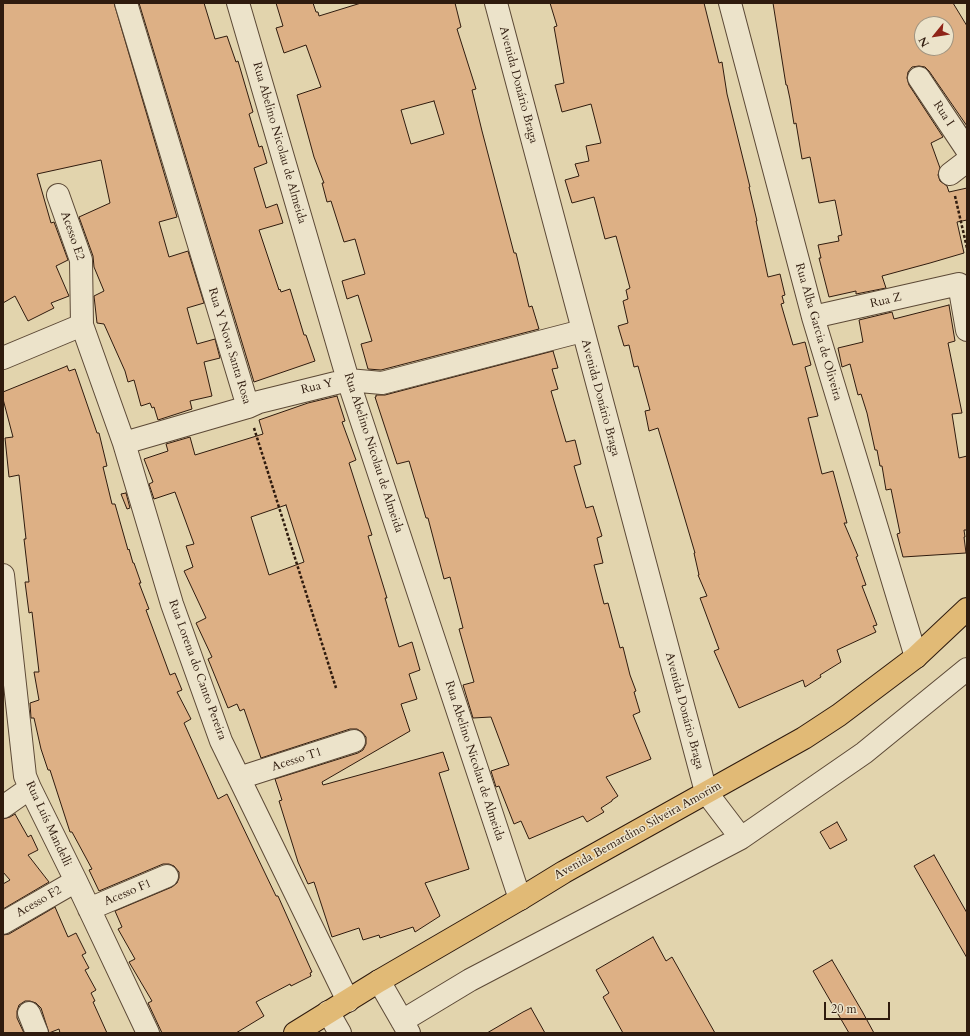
<!DOCTYPE html>
<meta charset="utf-8">
<style>
body{margin:0}
#map{position:relative;width:970px;height:1036px;overflow:hidden;background:#e2d4ad;font-family:Cardo,serif}
canvas{display:block}
.frame{position:absolute;inset:0;border:4px solid #2f1b0e;pointer-events:none}
.north{position:absolute;left:914px;top:16px;width:40px;height:40px;box-sizing:border-box;background:#ece3ca;border:1px solid #a0937f;border-radius:50%;rotate:240deg;font-size:11px;font-weight:700;line-height:16px;text-align:center;color:#2f1b0e}
.north::after{content:'';display:block;margin:auto;width:14px;height:18px;background:#8f2418;clip-path:polygon(50% 0,100% 100%,50% 72%,0 100%)}
.scale{position:absolute;left:824px;top:1002px;width:66px;height:18px;box-sizing:border-box;border:2px solid #2f1b0e;border-top:0;padding-left:5px;font-size:12px;line-height:14px;white-space:nowrap;color:#2f1b0e;-webkit-text-stroke:3px #ece3ca;paint-order:stroke}
</style>
<div id="map">
<canvas width="970" height="1036"></canvas>
<div class="frame"></div>
<div class="north">N</div>
<div class="scale">20 m</div>
</div>
<script>
const ctx = document.querySelector('canvas').getContext('2d');
ctx.lineJoin = 'round';
function fillPath(path, color) { ctx.fillStyle = color; ctx.fill(path, 'evenodd'); }
const poly = rows => new Path2D(rows.map(r => 'M' + r).join(''));
function stroke(path, color, width, dash) { ctx.strokeStyle = color; ctx.lineWidth = width; ctx.lineCap = dash ? 'butt' : 'round'; ctx.setLineDash(dash || []); ctx.stroke(path); }
function drawText(font, color, halo, rows, align = 'center') {
  ctx.font = font + ' Cardo,serif'; ctx.lineWidth = 3; ctx.setLineDash([]); ctx.textBaseline = 'middle'; ctx.strokeStyle = halo; ctx.fillStyle = color; for (const [text, x, y, turn = 0] of rows) {
    ctx.save(); ctx.translate(x, y); ctx.rotate((+turn || 0) * Math.PI / 180); ctx.textAlign = isNaN(turn) ? turn : align; if (halo) ctx.strokeText(text, 0, 0); ctx.fillText(text, 0, 0); ctx.restore();
  }
}
const building = poly([
 [3,3,114,3,177,217,159,222,169,257,188,251,204,303,187,308,197,344,215,339,220,358,204,362,212,396,190,401,192,409,158,420,154,407,152,408,150,403,141,406,134,380,128,382,125,371,104,324,97,323,94,296,104,291,94,267,93,256,79,217,110,203,101,160,37,174,51,223,54,222,68,260,56,266,69,296,51,303,54,308,28,321,15,296,3,303,3,3],
 [139,3,204,3,215,39,227,36,236,62,238,61,253,112,249,114,259,147,262,146,267,163,254,168,266,208,277,204,283,223,259,230,279,290,280,289,281,292,290,289,304,335,306,335,315,361,254,382,139,3],
 [276,3,313,3,316,12,318,12,319,16,361,3,455,3,461,27,457,29,476,89,472,90,482,131,514,253,516,253,529,307,532,306,539,329,381,370,368,369,361,344,372,341,358,295,347,299,342,281,365,274,355,239,344,242,331,201,327,202,322,183,324,183,314,157,297,95,321,87,306,45,284,53,276,28,283,26,276,3],
 [434,101,444,134,411,144,401,110,434,101],
 [550,3,704,3,719,63,722,62,727,94,750,187,749,187,757,221,756,221,768,277,780,274,785,295,782,296,784,303,781,304,793,345,805,342,811,365,805,367,818,416,808,418,822,474,833,471,847,523,844,523,858,556,856,557,866,585,862,586,877,625,873,626,876,632,837,650,841,662,820,675,821,677,805,687,803,680,739,708,714,651,719,649,700,598,707,596,698,575,699,575,694,553,695,553,658,428,649,431,645,411,650,410,638,366,634,367,629,345,624,346,618,326,628,323,623,301,628,299,626,290,630,288,616,236,605,239,594,197,572,203,565,180,579,176,575,164,589,161,586,146,601,143,591,104,562,112,555,85,564,83,554,27,557,26,550,3],
 [773,3,953,3,967,26,967,126,929,71,925,67,919,66,912,67,908,72,907,78,909,85,943,137,931,143,940,168,938,175,940,181,947,186,949,192,967,188,967,220,957,222,964,253,930,263,882,276,886,288,856,294,856,291,829,297,819,258,821,258,818,245,839,241,838,236,842,235,835,200,819,203,810,157,802,159,796,123,794,124,790,99,787,85,786,85,773,3],
 [922,24,946,24,946,48,922,48,922,24],
 [949,305,955,341,948,343,962,413,952,414,959,458,967,456,967,530,964,530,965,537,964,537,966,553,903,557,897,534,900,533,891,489,886,490,882,466,880,466,877,450,875,450,867,413,861,394,858,395,850,364,842,367,838,348,863,342,859,320,892,312,894,319,949,305],
 [553,351,558,368,552,369,558,389,551,391,566,442,575,440,581,464,574,466,586,508,593,506,602,536,597,538,603,563,594,565,604,604,608,603,620,648,623,647,630,675,636,691,634,692,640,712,633,715,651,759,606,777,618,796,612,800,612,801,601,808,604,812,587,822,583,816,529,839,521,821,514,824,499,786,496,787,491,771,509,765,491,717,473,718,463,685,474,682,459,629,463,628,450,577,444,579,428,518,426,518,409,461,397,464,375,397,376,397,376,395,385,395,553,351],
 [67,366,69,371,75,369,97,433,99,433,107,466,103,467,112,504,115,504,128,550,129,549,133,563,134,563,141,583,139,583,149,609,146,610,170,675,175,673,182,690,177,692,191,719,184,723,218,799,227,794,276,896,278,896,312,972,310,973,311,976,291,986,290,984,256,1002,264,1016,236,1033,162,1033,148,1003,152,1001,129,962,135,959,118,929,122,927,115,911,172,887,177,883,179,878,179,872,174,866,169,864,163,864,99,891,89,870,92,869,72,832,70,832,50,770,48,770,41,749,34,718,31,718,30,703,39,700,34,672,39,672,32,612,29,613,25,582,29,582,24,539,26,539,19,475,9,477,5,438,13,437,3,399,3,392,67,366],
 [337,396,345,421,342,422,356,460,349,463,372,535,368,536,387,598,385,598,399,647,412,642,420,670,409,674,417,699,401,704,410,731,322,782,323,785,443,752,449,770,439,773,469,869,425,883,440,916,415,932,413,927,380,938,379,935,363,940,359,928,332,937,314,882,308,884,298,862,279,801,282,800,275,779,358,753,363,750,366,744,366,737,362,732,357,729,350,729,261,758,244,709,240,711,237,704,228,708,208,659,212,657,196,623,206,618,184,571,193,567,186,546,194,544,175,492,154,499,149,484,153,482,144,459,168,451,166,444,190,437,195,455,263,434,259,420,308,403,337,396],
 [286,505,304,562,269,575,251,517,286,505],
 [126,493,130,508,127,509,121,494,126,493],
 [15,814,28,837,31,835,38,850,28,855,49,882,3,909,3,884,10,880,3,872,3,819,10,817,15,814],
 [837,822,847,840,830,849,820,832,837,822],
 [934,855,967,913,967,958,914,866,934,855],
 [55,907,68,937,76,933,86,953,82,955,89,968,85,970,96,990,91,993,95,1001,93,1002,107,1033,60,1033,59,1029,49,1033,41,1008,36,1003,30,1001,25,1001,19,1005,17,1011,17,1018,24,1033,3,1033,3,935,9,934,55,907],
 [653,937,666,961,672,957,715,1033,623,1033,603,997,609,993,596,970,653,937],
 [832,960,862,1011,874,1033,849,1033,813,971,832,960],
 [531,1008,545,1033,487,1033,523,1012,531,1008]
]);
fillPath(building, '#ddb085');
stroke(building, '#2f1b0e', 1);
const minor = poly([
 [126,3,248,407],
 [238,3,348,380,520,899],
 [496,3,706,792,741,838],
 [730,3,813,317,916,657],
 [919,78,967,150],
 [950,174,967,161],
 [58,195,81,260,82,325,124,443,172,604,221,741,348,1001],
 [813,317,959,284,967,330],
 [3,358,82,325],
 [124,443,248,407,259,402,348,380,382,383,582,331],
 [3,575,25,776,30,788,76,881,148,1033],
 [239,778,354,741],
 [3,807,30,788],
 [89,909,167,876],
 [3,923,76,881],
 [379,981,409,1033],
 [328,1012,340,1033],
 [29,1013,37,1033],
 [402,1021,470,980,741,838,864,753,967,669]
]);
const major = poly([
 [295,1033,379,981,520,899,564,872,804,738,839,715,916,657,967,609]
]);
stroke(minor, '#5c4936', 24);
stroke(major, '#2f1b0e', 24);
stroke(poly([
 [955,196,967,248],
 [254,428,336,688]
]), '#2f1b0e', 2.5, [3, 2]);
stroke(minor, '#ece3ca', 22);
stroke(major, '#e1ba76', 22);
drawText('12px', '#2f1b0e', '#ece3ca', [
 ["Avenida Donário Braga",518,85,75],
 ["Rua I",943,114,57],
 ["Rua Abelino Nicolau de Almeida",279,143,74],
 ["Acesso E2",72,236,71],
 ["Rua Z",886,301,-13],
 ["Rua Alba Garcia de Oliveira",818,332,74],
 ["Rua Y Nova Santa Rosa",229,346,73],
 ["Rua Y",317,387,-14],
 ["Avenida Donário Braga",600,398,75],
 ["Rua Abelino Nicolau de Almeida",373,453,72],
 ["Rua Lorena do Canto Pereira",197,670,70],
 ["Avenida Donário Braga",684,711,75],
 ["Acesso T1",297,760,-18],
 ["Rua Abelino Nicolau de Almeida",474,761,72],
 ["Rua Luís Mandelli",48,824,65],
 ["Avenida Bernardino Silveira Amorim",638,831,-29],
 ["Acesso F1",128,893,-23],
 ["Acesso F2",39,902,-30]
]);
</script>
